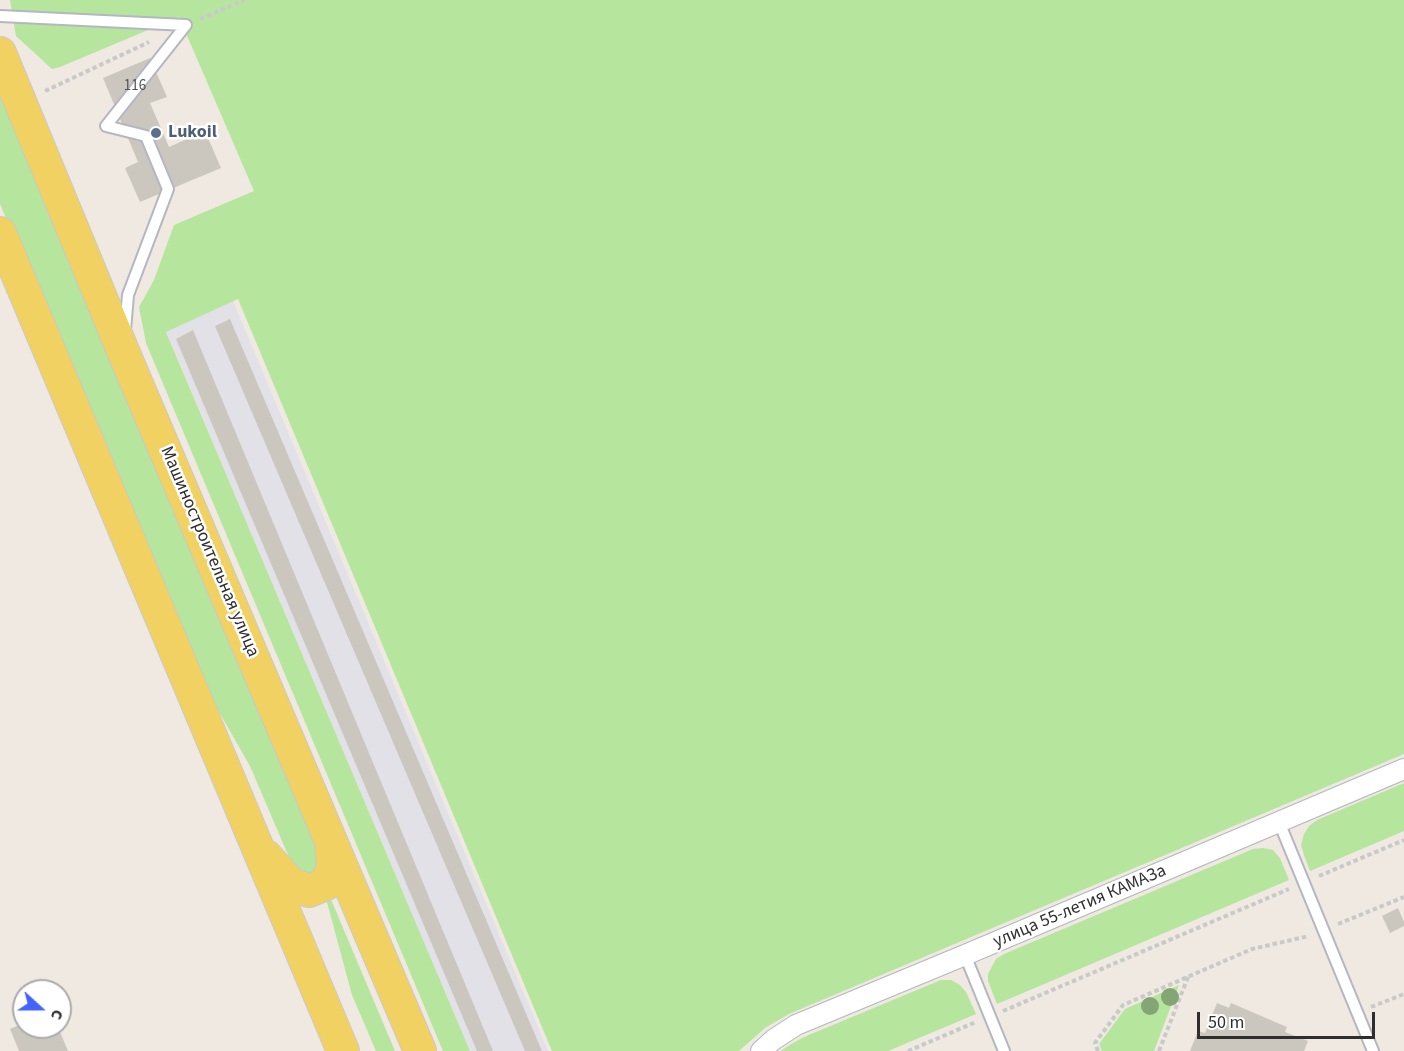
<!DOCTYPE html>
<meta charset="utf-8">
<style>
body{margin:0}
#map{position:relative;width:1404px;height:1051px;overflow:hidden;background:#efe9e1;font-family:"Source Sans 3",sans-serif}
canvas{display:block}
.north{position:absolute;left:12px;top:979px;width:60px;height:60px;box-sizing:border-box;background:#fff;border:2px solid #ababab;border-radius:50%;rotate:111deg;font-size:16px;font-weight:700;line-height:24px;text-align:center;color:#2e2e2e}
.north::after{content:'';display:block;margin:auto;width:21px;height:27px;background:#4264fb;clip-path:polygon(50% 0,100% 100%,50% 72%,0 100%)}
.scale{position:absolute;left:1197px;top:1012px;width:178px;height:27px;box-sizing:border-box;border:3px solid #2e2e2e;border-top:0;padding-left:8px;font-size:18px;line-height:21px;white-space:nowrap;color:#2e2e2e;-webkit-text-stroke:4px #fff;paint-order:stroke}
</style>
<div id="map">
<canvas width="1404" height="1051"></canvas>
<div class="north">С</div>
<div class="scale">50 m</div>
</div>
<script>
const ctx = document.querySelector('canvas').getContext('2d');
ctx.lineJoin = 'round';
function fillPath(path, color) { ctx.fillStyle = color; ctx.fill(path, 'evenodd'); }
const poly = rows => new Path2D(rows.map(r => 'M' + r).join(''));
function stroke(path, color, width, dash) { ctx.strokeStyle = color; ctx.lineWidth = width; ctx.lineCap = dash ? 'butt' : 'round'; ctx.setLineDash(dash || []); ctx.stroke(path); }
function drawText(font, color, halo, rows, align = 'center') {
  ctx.font = font + ' "Source Sans 3",sans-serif'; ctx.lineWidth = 5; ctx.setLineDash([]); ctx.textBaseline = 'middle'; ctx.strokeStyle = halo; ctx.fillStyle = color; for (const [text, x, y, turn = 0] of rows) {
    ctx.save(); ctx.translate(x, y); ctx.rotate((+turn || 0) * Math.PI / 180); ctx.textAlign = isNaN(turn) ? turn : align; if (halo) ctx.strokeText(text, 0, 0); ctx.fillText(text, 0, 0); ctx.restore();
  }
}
fillPath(poly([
 [233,301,548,1051,470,1051,166,331]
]), '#e3e1e8');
fillPath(poly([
 [10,0,1404,0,1404,754,789,1014,765,1028,739,1051,552,1051,238,299,166,332,470,1051,443,1051,146,343,139,307,154,280,174,225,254,191,179,17,60,67,52,69,16,36],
 [0,87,327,872,297,876,250,766,207,691,0,204],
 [1404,783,1404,831,1310,871,1304,855,1301,845,1304,834,1309,826,1317,820],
 [1263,848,1273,850,1280,858,1289,880,997,1004,988,981,988,974,996,959,1004,954,1253,849],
 [327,890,395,1051,376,1051,352,995,324,891],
 [941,980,951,980,960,985,966,992,976,1014,888,1051,781,1051,788,1046,804,1037],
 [1179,985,1154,1051,1102,1051,1099,1044,1125,1009]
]), '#b6e59e');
fillPath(poly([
 [150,58,167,97,150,103,169,147,205,131,221,168,140,202,125,168,138,162,103,78],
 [230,319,542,1051,525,1051,215,326],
 [193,330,493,1051,477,1051,176,339],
 [1398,908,1404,922,1404,926,1390,933,1382,916],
 [1217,1003,1229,1008,1231,1003,1287,1027,1285,1032,1308,1041,1304,1051,1190,1051,1198,1031,1205,1033],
 [24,1023,24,1027,58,1027,68,1051,19,1051,10,1029]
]), '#cbc7bf');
const lane = poly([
 [0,16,186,25,106,126,146,136,168,189,128,295,125,330],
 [1279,822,1373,1051],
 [965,955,1004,1051]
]);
const street = poly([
 [761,1051,773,1040,796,1025,965,955,1404,769]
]);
const primary = poly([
 [0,53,123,351,420,1051],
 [0,233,343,1051],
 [266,856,290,883,309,891,326,884,333,867,331,842]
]);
stroke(lane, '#b4b7c1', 14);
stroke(street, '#b4b7c1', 22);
stroke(primary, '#c9c9c9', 34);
stroke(poly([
 [200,19,245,0],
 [45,91,149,42],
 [1319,876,1404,840],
 [1338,924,1404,897],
 [1371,1007,1404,994],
 [1003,1011,1289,889],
 [908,1051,976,1022],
 [1098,1051,1095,1043,1123,1005,1252,949,1309,936],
 [1159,1051,1188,977]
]), '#c9c9c9', 4, [4.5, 3]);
stroke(lane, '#fff', 10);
stroke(street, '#fff', 20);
stroke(primary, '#f2d163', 32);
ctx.fillStyle = '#84a574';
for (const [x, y] of [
 [1170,997],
 [1150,1006]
]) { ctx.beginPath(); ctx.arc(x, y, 9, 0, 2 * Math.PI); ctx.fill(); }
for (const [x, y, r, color] of [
 [156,133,6,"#5c6f8a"]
]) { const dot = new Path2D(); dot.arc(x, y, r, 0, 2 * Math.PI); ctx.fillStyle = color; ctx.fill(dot); stroke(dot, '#fff', 2); }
drawText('15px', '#555452', null, [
 ["116",135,87]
]);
drawText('bold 18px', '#4e5e75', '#fff', [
 ["Lukoil",168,133]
], 'left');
drawText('18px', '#2e2e2e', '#fff', [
 ["Машиностроительная улица",209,552,67],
 ["улица 55-летия КАМАЗа",1080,907,-23]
]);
</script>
